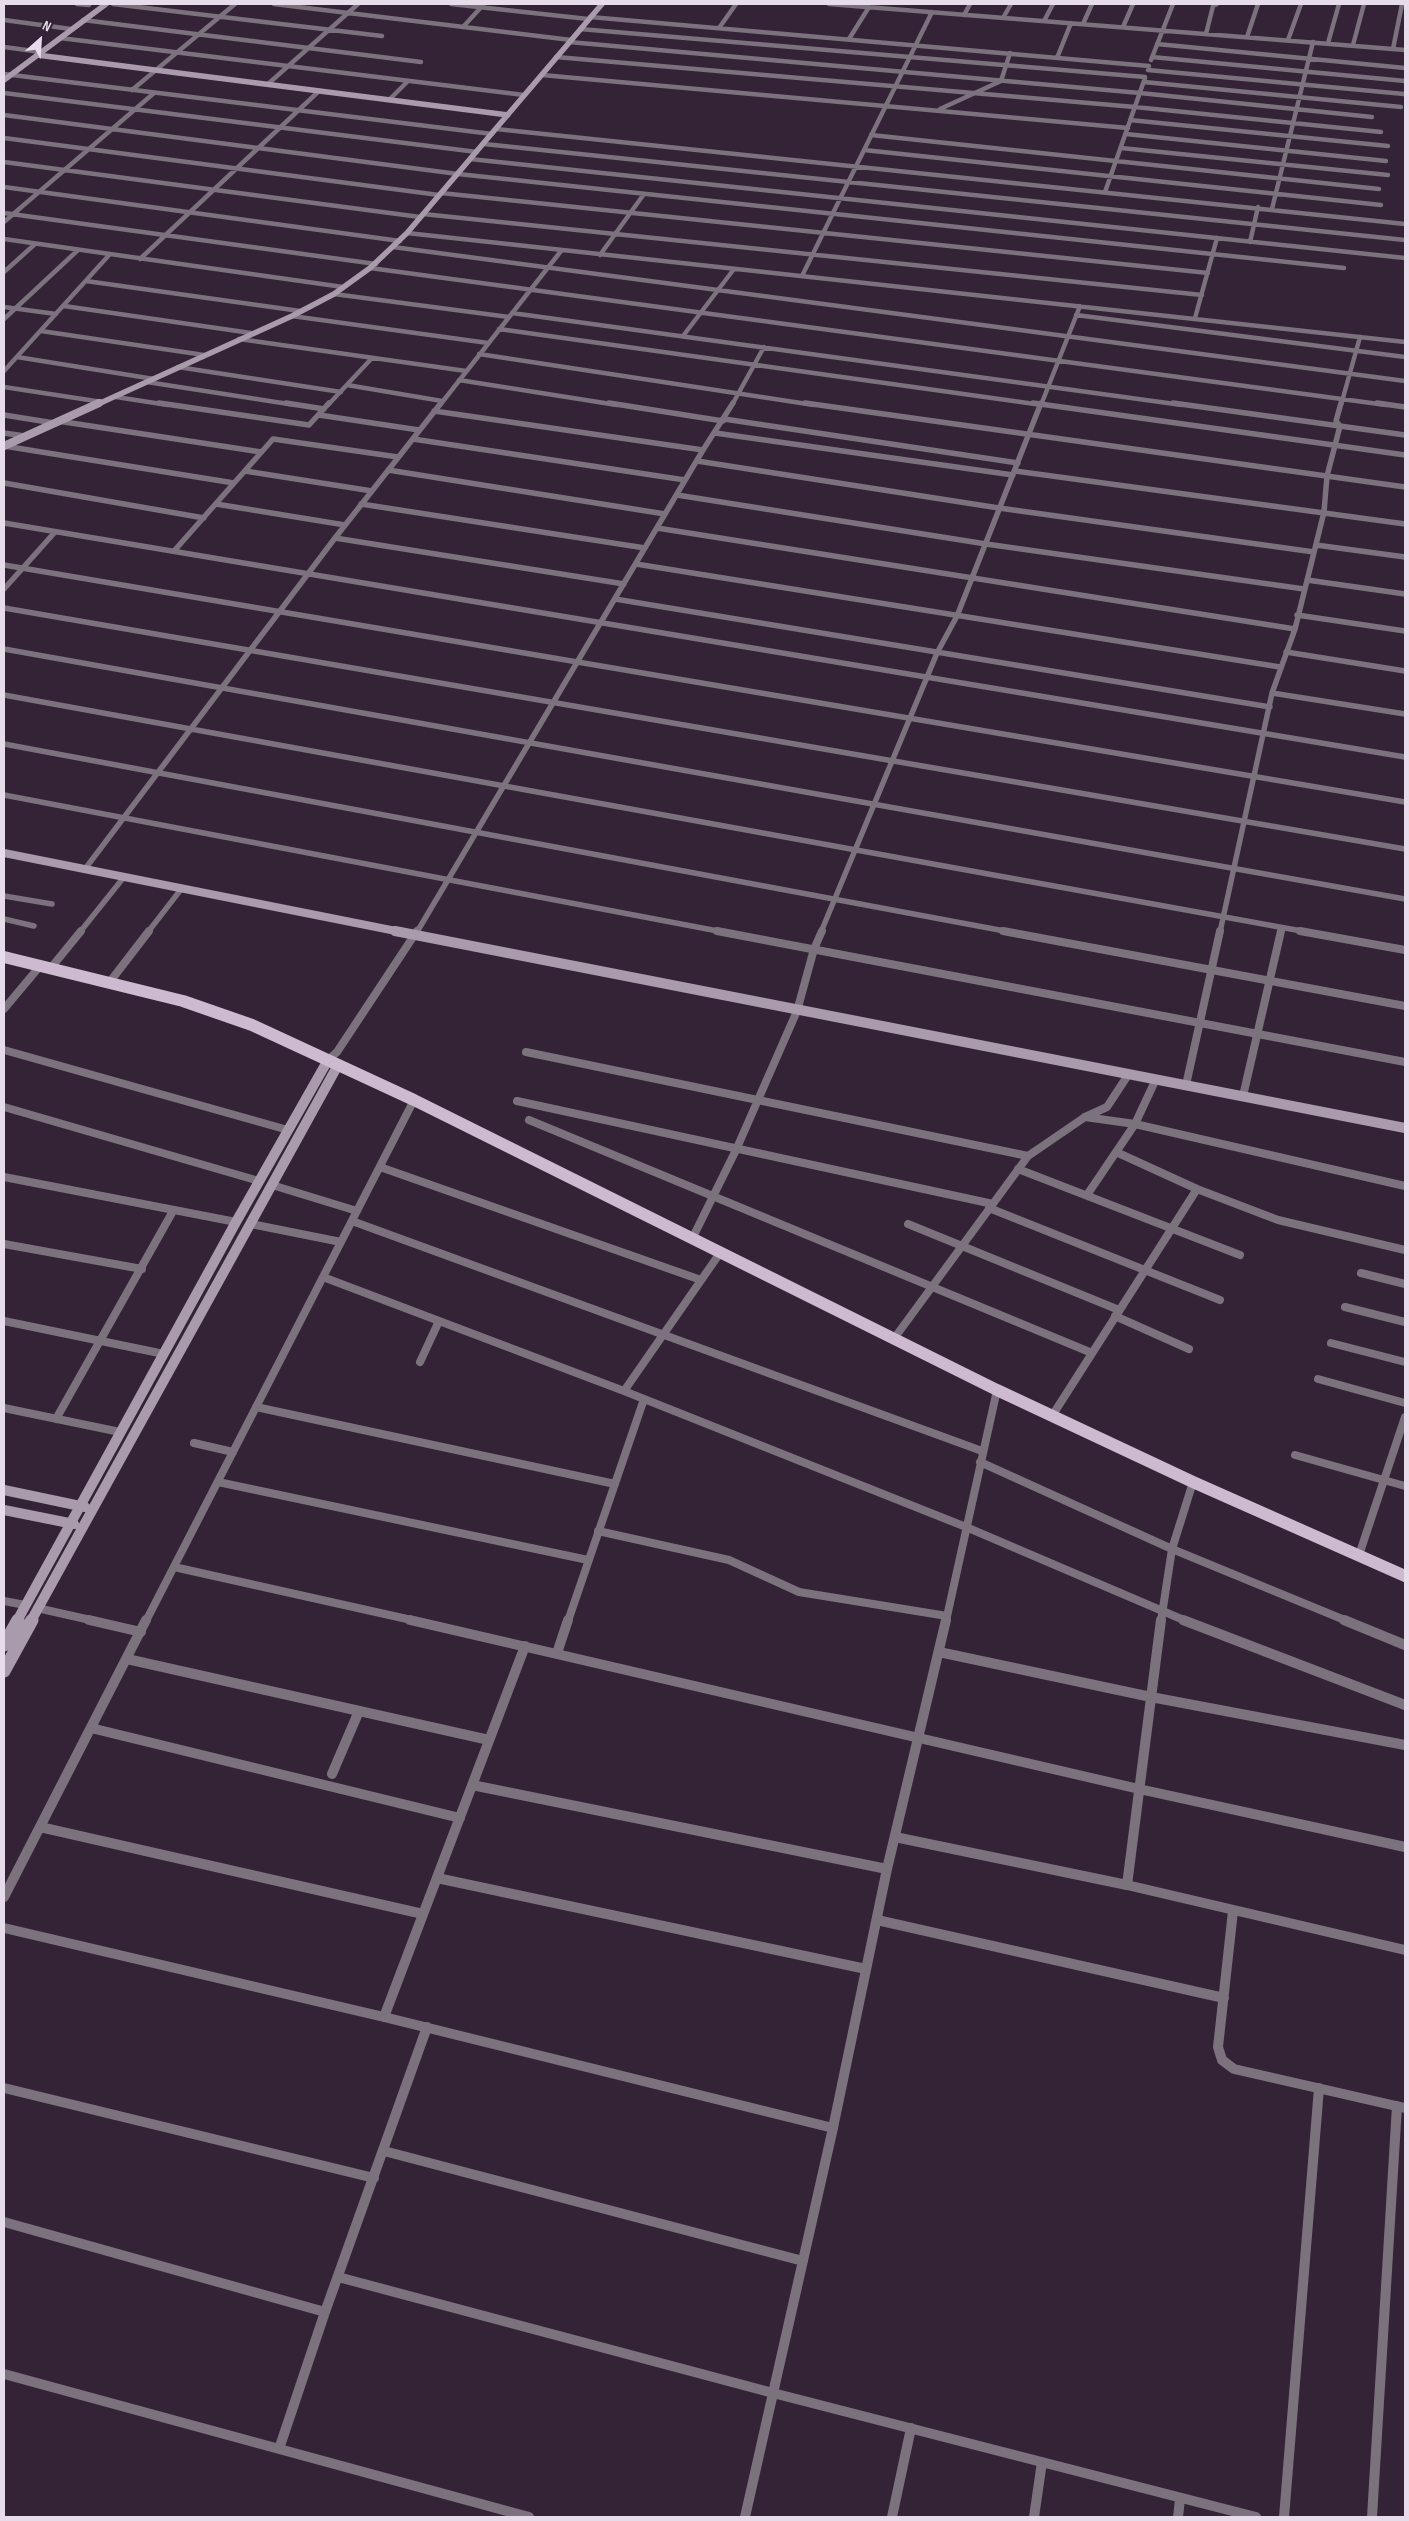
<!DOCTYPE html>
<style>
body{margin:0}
#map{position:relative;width:1409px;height:2521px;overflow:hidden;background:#342337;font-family:"Sofia Sans Condensed",sans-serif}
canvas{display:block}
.frame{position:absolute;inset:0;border:5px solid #e7dce9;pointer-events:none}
.north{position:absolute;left:15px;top:15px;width:50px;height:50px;-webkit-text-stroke:4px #342337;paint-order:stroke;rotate:26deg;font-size:14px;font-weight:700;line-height:20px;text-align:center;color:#e7dce9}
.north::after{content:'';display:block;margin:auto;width:18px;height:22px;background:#e7dce9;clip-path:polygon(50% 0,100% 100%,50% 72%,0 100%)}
</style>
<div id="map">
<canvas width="1409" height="2521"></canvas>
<div class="frame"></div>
<div class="north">N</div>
</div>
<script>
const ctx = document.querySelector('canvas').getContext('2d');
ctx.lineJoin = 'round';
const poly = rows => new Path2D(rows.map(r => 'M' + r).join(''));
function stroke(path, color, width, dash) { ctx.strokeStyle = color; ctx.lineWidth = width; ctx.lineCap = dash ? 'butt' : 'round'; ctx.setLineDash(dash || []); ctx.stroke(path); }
stroke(poly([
 [77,4,89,5],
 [113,4,382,36],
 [274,4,571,40],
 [451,4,588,19],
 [829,4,1405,50],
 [964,15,970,4],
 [590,17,1149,66],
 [1003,18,1011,4],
 [4,20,71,29],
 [83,20,421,62],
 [1044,21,1053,4],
 [1083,24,1092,4],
 [463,27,484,4],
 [1123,27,1133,4],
 [719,28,736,4],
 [580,29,1145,77],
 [1206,34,1213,6,1217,4],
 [1247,37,1258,4],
 [60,38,524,95],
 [849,39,869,7],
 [1288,40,1301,4],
 [569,42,1140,93,1372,117],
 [1328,43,1339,4],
 [1157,44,1405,68],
 [1353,45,1364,4],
 [4,47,41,52],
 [1393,49,1402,4],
 [556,57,1135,107,1381,132],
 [1152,57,1405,81],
 [1057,58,1071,23],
 [1151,60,1173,4],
 [1148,70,1404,94],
 [4,74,492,134],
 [542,75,1128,128],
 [1144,82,1401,107],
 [268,84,358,4],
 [132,90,235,4],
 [4,93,477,152],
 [389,100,408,81],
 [940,109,1001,81,1010,53],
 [4,115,458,174,1344,268],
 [1130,120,1388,146],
 [496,129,1405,224],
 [1126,134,1386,161],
 [871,135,1379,189],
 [4,138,439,195],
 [484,144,1405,240],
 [1121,148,1388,175],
 [864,150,1381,205],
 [470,159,1405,258],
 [4,162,420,217],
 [4,187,400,241],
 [1105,192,1145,78],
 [441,193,1208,273],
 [1272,209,1313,42],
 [4,213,376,264],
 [423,214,1202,295],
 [4,222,154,93],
 [407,233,1405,342],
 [4,239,343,287],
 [1250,242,1258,207],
 [393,247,1405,381],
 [600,255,644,194],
 [140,259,319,91],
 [370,268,1386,405],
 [4,272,35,244],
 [802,276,932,12],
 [86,281,300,311],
 [334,294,509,317],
 [64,306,251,333],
 [4,307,56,314],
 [512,313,1182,405],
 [1076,315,1405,357],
 [292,316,488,343],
 [1195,318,1217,238],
 [4,319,78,250],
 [499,329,1042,405],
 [41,331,204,355],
 [683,336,734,269],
 [239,339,466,371],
 [479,354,814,405],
 [17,357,154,379],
 [178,367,341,392],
 [4,371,110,254],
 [459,380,617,405],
 [147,382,295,405],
 [347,385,442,401],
 [4,387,102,402],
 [116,397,168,405],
 [328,405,372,358],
 [440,405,561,251],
 [732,405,764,347],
 [1041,405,1080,306],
 [1341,405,1360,337]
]), '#7b727d', 4.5);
stroke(poly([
 [159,403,309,425,329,403],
 [286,403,324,409],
 [609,403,723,421],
 [805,403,1405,487],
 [1033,403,1405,455],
 [1173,403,1405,435],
 [1377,403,1405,407],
 [434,411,703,450],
 [4,415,54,423],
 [319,415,419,430],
 [724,419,1018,463],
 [58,421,261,452],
 [4,433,25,436],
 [715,433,1013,475],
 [413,439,685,480],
 [4,446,234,483],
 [697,461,999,508,1314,552],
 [388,470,665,514],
 [245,471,372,491],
 [1015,471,1405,524],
 [4,483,204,518],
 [677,495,986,544,1304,589],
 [216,504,345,525],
 [361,504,645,548],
 [4,523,1405,757],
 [657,528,1295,629],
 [335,538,624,584],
 [1316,545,1405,557],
 [174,551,273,439,398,457],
 [636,564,1280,667],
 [4,565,1405,802],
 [1307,580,1405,594],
 [4,589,55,532],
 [615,599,1270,707],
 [4,608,1405,849],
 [1297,615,1405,631],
 [4,649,1405,899],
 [1286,652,1405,671],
 [1272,693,1405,714],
 [4,695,1307,932],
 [4,744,1010,932],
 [4,795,723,932],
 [85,869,335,538,441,403],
 [4,896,52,904],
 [4,919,34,926],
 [80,932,124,877],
 [148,932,182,888],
 [417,932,703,450,733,403],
 [821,932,937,653,957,616,1041,403],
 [1220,932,1272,693,1295,629,1324,512,1327,476,1340,426,1336,421,1341,403],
 [1281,932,1282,928]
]), '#7b727d', 5.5);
stroke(poly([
 [717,931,1405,1062],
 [1003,931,1405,1006],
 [1300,931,1405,950],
 [50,969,81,931],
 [109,983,149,931],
 [4,1009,40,966],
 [4,1050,288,1130],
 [526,1052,1028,1156],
 [328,1060,337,1052,417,931],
 [1186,1085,1220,931],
 [1243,1096,1281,931],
 [517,1101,993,1204],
 [4,1107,259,1181],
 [1085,1117,1135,1124,1405,1186],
 [529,1120,1092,1353],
 [1116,1152,1197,1189,1278,1220,1405,1250],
 [380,1167,701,1280],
 [1018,1169,1240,1255],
 [4,1177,236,1222],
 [272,1185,357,1211],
 [1087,1195,1135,1124,1156,1079],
 [989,1208,1220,1300],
 [352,1221,982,1451],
 [251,1224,341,1242],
 [908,1224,1119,1310],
 [692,1239,736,1150,797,1011,814,949,822,931],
 [4,1244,142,1269],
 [1361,1273,1405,1284],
 [323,1277,624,1391,966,1527,1186,1621],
 [1345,1307,1405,1322],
 [1115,1316,1189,1349],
 [4,1321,164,1354],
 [893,1340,1028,1156,1085,1117,1107,1107,1128,1075],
 [1331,1343,1405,1362],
 [420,1362,439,1321],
 [1318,1379,1405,1403],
 [624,1391,720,1253],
 [256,1407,615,1484],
 [4,1408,120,1432],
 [1052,1416,1197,1189],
 [56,1419,173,1211],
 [194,1443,233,1452],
 [1295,1455,1405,1486],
 [980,1462,1172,1549,1347,1621],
 [218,1482,588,1560],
 [598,1531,729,1560,799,1592,947,1616],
 [1359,1555,1405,1417],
 [174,1567,416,1621],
 [4,1601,25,1605],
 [37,1608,95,1621],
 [146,1621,414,1100],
 [568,1621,644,1399],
 [946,1621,997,1390],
 [1161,1621,1172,1549,1193,1482]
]), '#7b727d', 8);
stroke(poly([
 [89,1620,141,1632],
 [410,1620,1139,1789,1405,1847],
 [1183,1620,1405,1705],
 [1344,1620,1405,1645],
 [939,1652,1151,1697,1405,1745],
 [557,1653,568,1620],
 [127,1659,489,1740],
 [91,1728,460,1818],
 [332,1774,359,1711],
 [472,1785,887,1869],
 [40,1827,423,1914],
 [895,1837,1127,1885,1405,1950],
 [437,1878,866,1969],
 [1127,1885,1161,1620],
 [4,1897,146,1620],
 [1233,1911,1218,2047,1222,2060,1234,2069,1405,2108],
 [877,1920,1224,1998],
 [4,1928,384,2017,833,2128],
 [384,2017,525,1646],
 [4,2088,374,2178],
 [384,2151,803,2261],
 [4,2222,325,2312],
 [338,2277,773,2393,1256,2517],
 [4,2374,529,2517],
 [279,2449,325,2312,427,2027],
 [745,2517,833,2128,887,1869,946,1620],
 [892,2517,911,2428],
 [1034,2517,1042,2462],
 [1178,2517,1180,2499],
 [1284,2517,1319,2088],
 [1372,2517,1397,2106]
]), '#7b727d', 10);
stroke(poly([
 [37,55,508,115],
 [4,80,106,4],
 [96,405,292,316,334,294,370,268,407,233,602,4]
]), '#a99bac', 5.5);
stroke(poly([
 [4,446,99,403],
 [4,853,401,932]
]), '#a99bac', 8);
stroke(poly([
 [395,931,1405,1128],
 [4,1490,85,1507],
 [4,1510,74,1524],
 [17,1621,236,1222,328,1060],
 [31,1621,338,1065]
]), '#a99bac', 10);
stroke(poly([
 [4,1645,18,1620],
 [4,1671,32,1620]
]), '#a99bac', 13);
stroke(poly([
 [4,957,183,1001,252,1025,414,1100,997,1390,1193,1482,1405,1576]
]), '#cdbad0', 12);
</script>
